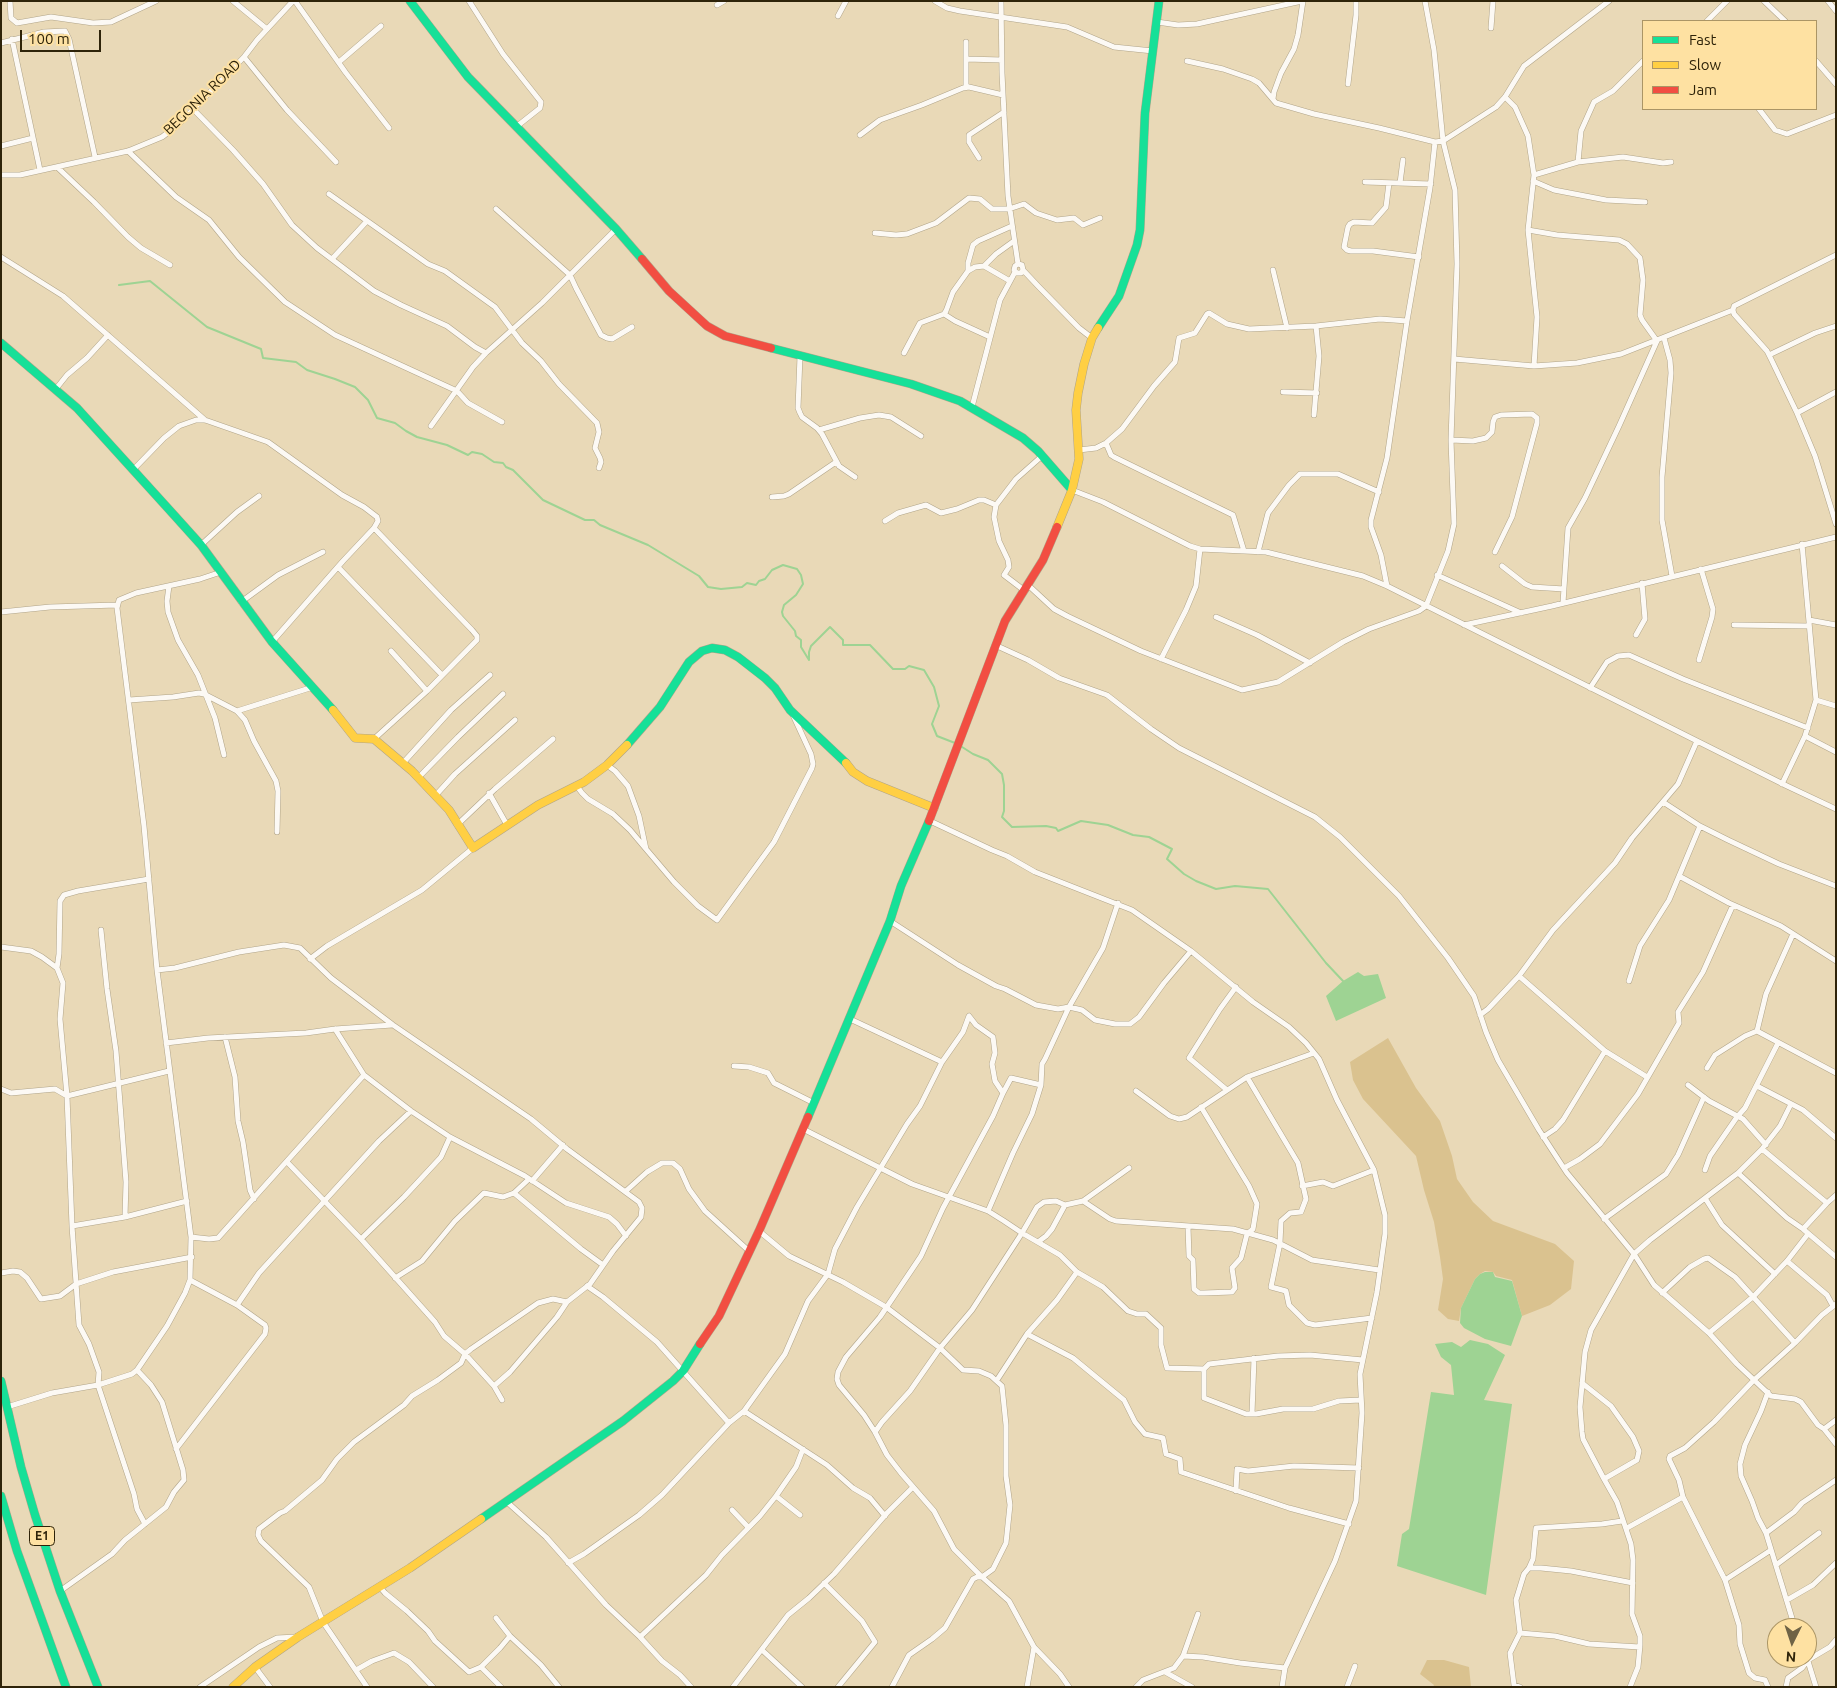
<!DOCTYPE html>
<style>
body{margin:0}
#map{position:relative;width:1837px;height:1688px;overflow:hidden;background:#e9d9b7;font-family:Ubuntu,sans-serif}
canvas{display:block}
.frame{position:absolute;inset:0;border:2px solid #2e2309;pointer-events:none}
.legend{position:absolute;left:1642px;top:20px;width:175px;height:90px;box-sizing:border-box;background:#fee1a2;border:1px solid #ab9565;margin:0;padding:6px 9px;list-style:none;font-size:15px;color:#2e2309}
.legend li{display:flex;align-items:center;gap:10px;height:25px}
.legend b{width:25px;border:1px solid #ab9565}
.north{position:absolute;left:1767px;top:1618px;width:50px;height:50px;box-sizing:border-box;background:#fee1a2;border:1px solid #ab9565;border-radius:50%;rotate:184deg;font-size:14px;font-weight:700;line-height:20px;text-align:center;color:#2e2309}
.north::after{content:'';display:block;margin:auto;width:18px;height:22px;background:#6f6346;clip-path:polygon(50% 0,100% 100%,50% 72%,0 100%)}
.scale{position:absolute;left:20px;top:30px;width:81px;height:22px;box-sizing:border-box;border:2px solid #2e2309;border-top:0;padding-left:6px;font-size:15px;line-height:18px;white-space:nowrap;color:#2e2309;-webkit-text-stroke:4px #fee1a2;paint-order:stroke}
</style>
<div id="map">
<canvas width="1837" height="1688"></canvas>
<div class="frame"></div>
<ul class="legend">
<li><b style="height:6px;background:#16e098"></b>Fast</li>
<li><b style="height:6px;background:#ffcf43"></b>Slow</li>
<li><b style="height:6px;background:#f24e42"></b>Jam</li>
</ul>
<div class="north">N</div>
<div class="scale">100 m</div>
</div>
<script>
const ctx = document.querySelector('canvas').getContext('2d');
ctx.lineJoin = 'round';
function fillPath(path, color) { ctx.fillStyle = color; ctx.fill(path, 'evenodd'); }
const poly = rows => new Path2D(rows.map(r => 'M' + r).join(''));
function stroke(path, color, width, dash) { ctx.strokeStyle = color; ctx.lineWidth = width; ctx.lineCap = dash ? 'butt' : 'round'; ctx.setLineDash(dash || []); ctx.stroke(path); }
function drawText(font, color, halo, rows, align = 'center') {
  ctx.font = font + ' Ubuntu,sans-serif'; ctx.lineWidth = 4; ctx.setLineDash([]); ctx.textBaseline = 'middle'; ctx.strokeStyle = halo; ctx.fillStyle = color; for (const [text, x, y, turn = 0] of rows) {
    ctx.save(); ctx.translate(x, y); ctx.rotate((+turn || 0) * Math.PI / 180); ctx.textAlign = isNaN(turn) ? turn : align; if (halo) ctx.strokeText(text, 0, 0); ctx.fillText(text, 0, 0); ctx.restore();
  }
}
fillPath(poly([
 [1388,1038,1416,1088,1440,1121,1452,1156,1457,1179,1473,1202,1493,1221,1555,1244,1574,1261,1571,1289,1550,1305,1522,1316,1512,1280,1496,1276,1493,1272,1485,1271,1480,1274,1475,1279,1461,1308,1459,1321,1448,1319,1438,1310,1443,1279,1440,1257,1434,1222,1424,1190,1416,1156,1363,1099,1353,1080,1350,1062],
 [1427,1660,1444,1660,1469,1667,1471,1687,1433,1687,1434,1685,1420,1674]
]), '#dac28f');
fillPath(poly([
 [1358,972,1364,976,1378,974,1386,998,1336,1021,1326,996,1343,981],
 [1485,1272,1493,1272,1495,1277,1512,1281,1522,1316,1511,1346,1485,1339,1464,1328,1460,1323,1461,1308,1475,1279,1480,1274],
 [1470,1340,1488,1344,1505,1355,1484,1400,1512,1404,1486,1595,1397,1566,1402,1534,1409,1529,1431,1392,1454,1395,1451,1365,1441,1357,1435,1344,1452,1342,1461,1347]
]), '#9ed393');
stroke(poly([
 [119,285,150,281,207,327,261,349,263,358,296,362,307,370,335,379,355,387,368,400,377,418,395,423,406,431,417,437,447,445,468,455,472,452,482,454,494,462,503,463,506,467,513,470,543,500,585,520,594,520,600,525,648,545,699,576,708,587,721,589,742,587,747,583,756,585,759,581,765,579,772,570,783,565,797,569,801,575,803,584,796,595,784,605,782,612,783,616,795,631,796,636,801,640,801,647,809,660,809,652,811,646,830,627,843,640,843,645,870,645,893,669,905,669,909,666,924,670,934,687,939,706,932,724,937,736,955,743],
 [959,745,973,754,988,760,1002,774,1004,785,1004,811,1002,817,1012,827,1046,826,1056,828,1058,831,1081,821,1108,825,1133,835,1149,837,1172,849,1167,859,1184,874,1196,881,1216,889,1235,886,1268,889,1326,963,1343,981]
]), '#9ed393', 2);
const street = poly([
 [10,1,11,18,17,23,51,17,93,23,111,22,156,1],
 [233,1,267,29],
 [295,1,346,73,389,128],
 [469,1,503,54,541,102,540,108,516,127],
 [935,1,947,8,960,11,1067,27,1114,47,1153,51],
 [1001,1,1002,73,1008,196,1018,264],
 [1764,1,1785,21],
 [1828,1,1836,11],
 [717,5,724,1],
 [838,16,846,1],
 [1707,21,1727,1],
 [1157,22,1178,25,1197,24,1302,1],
 [1491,28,1493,1],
 [12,39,40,170],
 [966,42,966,87],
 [1,43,44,32,65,31,69,39,95,157],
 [244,57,287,110,336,162],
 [966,59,1002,60],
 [1187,61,1223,69,1252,79,1259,83,1276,103,1314,114,1379,128,1435,142,1443,141,1496,107,1505,97,1524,66,1609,1],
 [1816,61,1836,84],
 [339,62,381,26],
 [1348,84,1356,15,1356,1],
 [1505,97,1515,107,1528,136,1534,175,1528,230,1537,317,1534,366],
 [1273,99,1274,92,1281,73,1294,49,1298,35,1303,1],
 [193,109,233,150,263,184,292,225,317,248,374,291,401,305,447,326,475,347,486,353],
 [1759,109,1775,130,1787,134,1836,115],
 [860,135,880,120,922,105,963,88,969,87,1003,95],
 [1,146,33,138],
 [128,151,176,197,209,220,239,257,285,302,335,335,457,391,468,403,502,422],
 [979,158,969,142,969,135,1004,112],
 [1578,162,1581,131,1594,102,1613,91,1643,61],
 [57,167,94,202,128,237,141,248,170,265],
 [1,175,20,175,128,151,162,137,178,125,244,57,257,40,293,1],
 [1534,175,1578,162,1623,157,1663,163,1671,162],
 [1533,181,1554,190,1606,200,1645,202],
 [1365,182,1431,184],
 [1389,183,1386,207,1372,223,1354,222,1350,224,1348,227,1344,247,1347,250,1351,251,1373,251,1419,257],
 [1400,183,1403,160],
 [329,194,428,264,445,271,495,307,522,343,541,361,559,384,597,423,599,432,595,448,600,458,601,462,599,468],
 [496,209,570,275,576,288,601,335,607,338,612,339,632,327],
 [1528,230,1557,235,1619,240,1627,244,1640,258,1643,280,1640,315,1642,320,1657,341,1619,426,1585,498,1568,528,1563,603],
 [875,233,896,235,907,234,936,223,969,198,980,199,992,209,1009,209,1024,204,1036,213,1057,220,1074,218,1083,225,1100,218],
 [1836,255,1734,306,1733,310,1734,314,1767,351,1771,359,1797,413,1815,456,1836,524],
 [1,257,63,296,205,420],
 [332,259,367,221],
 [984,266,996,254,1014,241],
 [1023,270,1021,273,1017,273,1014,270,1015,266,1018,264,1022,265,1023,270,1038,286,1079,328,1092,338],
 [1273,270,1287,328],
 [968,271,968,263,973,245,978,241,1012,226],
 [944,314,955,321,990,337],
 [1664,338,1670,360,1671,373,1662,477,1662,520,1672,576],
 [904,353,920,323,944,314,946,311,953,292,968,271,975,267,984,266,1010,281],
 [1769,355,1815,333,1836,326],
 [800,356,798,408,800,413,802,417,817,428,822,434,839,466,855,477],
 [1454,359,1534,366,1577,363,1621,354,1733,310],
 [55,390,67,375,87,358,108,335],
 [1283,392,1317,393],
 [972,407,1000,300,1015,272],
 [1797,413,1836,392],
 [1314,415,1319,356,1316,326],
 [431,426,473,367,486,353,542,303,616,229],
 [819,430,860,418,879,415,891,417,921,436],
 [1451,440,1473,441,1486,438,1492,432,1493,422,1495,417,1501,415,1532,414,1537,418,1537,423,1512,517,1495,552],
 [1106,443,1111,455,1114,457,1233,515,1244,551],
 [1079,450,1096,448,1106,443,1122,429,1154,386,1175,362,1179,338,1195,333,1207,314,1209,313,1227,324,1249,329,1316,326,1380,319,1407,321],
 [133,470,164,438,179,426,196,420,205,420,268,442,342,495,364,507,377,517,378,521,374,528,343,561,272,642],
 [1072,490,1103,502,1190,546,1200,549,1266,552,1363,576,1387,586,1787,786,1836,809],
 [772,497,784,496,789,494,836,462],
 [885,521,898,513,926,505,941,513,957,509,979,500,984,500,996,505],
 [201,545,237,512,259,496],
 [1258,552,1268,513,1289,485,1300,474,1338,474,1379,492],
 [1502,566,1525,584,1532,587,1564,589],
 [338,567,442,675],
 [1437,575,1521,613],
 [1028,585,1054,609,1067,616,1141,651,1242,690,1278,682,1343,642,1369,629,1419,611,1426,606,1448,551,1454,524,1451,440,1457,264,1455,190,1443,141,1434,50,1425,1],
 [169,586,167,601,168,612,178,640,198,675,215,718,224,755],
 [1387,586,1381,555,1371,527,1371,520,1387,458,1407,321,1430,188,1435,142],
 [1025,591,1004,575,1009,567,1008,560,999,541,994,517,996,505,1016,479,1042,456],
 [241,602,278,575,323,552],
 [1,612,50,607,117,605],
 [1216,617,1257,635,1310,663],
 [1809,620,1836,625],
 [1464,625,1552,606,1836,537],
 [1734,625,1809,626],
 [1636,635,1645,619,1642,583],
 [995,645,1028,660,1059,678,1107,695,1151,729,1179,748,1315,817,1340,837,1399,896,1448,958,1474,996,1486,1032,1498,1060,1539,1130,1567,1173,1634,1254,1654,1285,1709,1333,1737,1364,1771,1396,1795,1399,1801,1402,1818,1425,1824,1429,1836,1444],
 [391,651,427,691],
 [1161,659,1186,610,1196,586,1200,549],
 [1699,660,1712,617,1713,609,1701,569],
 [1590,688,1607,662,1618,656,1629,655,1683,679,1808,728],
 [129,700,173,697,199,693,204,694,237,711,245,720,254,741,276,781,278,791,277,832],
 [1816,700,1836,706],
 [237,711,313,687],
 [1805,736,1836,752],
 [374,739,427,691,477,640,477,636,472,630,374,528],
 [403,763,451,710,490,675],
 [607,765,615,771,628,786,639,816,646,849,674,882,698,906,717,920,774,842,812,768,813,764,811,754,793,715],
 [418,778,458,737,503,694],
 [1782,784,1805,736,1816,700,1802,544],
 [576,785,582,793,588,799,613,814,630,830,646,849],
 [489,793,507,825],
 [436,795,455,774,515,720],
 [1663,802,1700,826,1728,840,1779,864,1836,886],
 [928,820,992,850,1007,856,1035,872,1132,910,1191,951,1253,1002,1289,1027,1306,1043,1319,1059,1337,1100,1374,1170,1385,1215,1385,1234,1377,1292,1360,1374,1362,1413,1356,1501,1335,1561,1285,1668,1282,1687],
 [457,825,495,789,553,739],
 [1679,876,1729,903,1781,926,1836,961],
 [890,921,958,965,996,986,1005,989,1036,1005,1058,1009,1069,1007,1082,1010,1095,1020,1115,1024,1130,1024,1139,1017,1164,983,1191,951],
 [101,930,107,989,116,1051,126,1182,125,1217],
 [1,947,31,951,42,957,57,968],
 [310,959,327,946,422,890,473,848],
 [157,970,175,968,239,952,284,945,300,948,331,978,393,1025,531,1119,567,1149,639,1202,642,1208,641,1217,613,1251,590,1284,567,1302,557,1317,510,1372,494,1386],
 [1519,976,1605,1051,1647,1077],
 [1629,981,1640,946,1669,900,1700,826],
 [1480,1015,1488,1009,1519,976,1553,930,1615,863,1632,838,1678,784,1697,741],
 [969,1016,976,1025,993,1037,995,1053,992,1064,995,1081,1003,1093,993,1116,943,1208,921,1256,880,1317,846,1357,838,1372,837,1379,839,1385,864,1415,875,1432,887,1455,901,1473,934,1511,954,1549,982,1577,1009,1601,1034,1647,1027,1687],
 [850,1019,942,1062],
 [335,1029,364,1075,411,1111,450,1137,525,1176,566,1203,609,1217,617,1224,626,1236],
 [1757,1031,1836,1073],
 [225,1037,235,1077,238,1121,243,1142,250,1190,254,1199],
 [166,1043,208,1038,306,1033,335,1029,392,1025],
 [734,1066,749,1067,768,1073,774,1083,814,1103],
 [1707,1068,1715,1055,1745,1036,1757,1031,1766,994,1793,934],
 [1247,1077,1298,1163,1306,1199,1301,1212,1290,1213,1281,1221,1280,1243,1271,1287,1286,1291,1289,1305,1307,1323,1315,1325,1372,1318],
 [1688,1085,1709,1101,1743,1119,1766,1145],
 [1757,1086,1803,1110,1836,1138],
 [1,1089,11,1093,55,1089,67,1096,169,1071],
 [1227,1090,1189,1058,1220,1009,1236,987],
 [1136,1091,1170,1116,1179,1119,1187,1117,1247,1077,1314,1053],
 [1003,1093,1011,1078,1041,1085],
 [803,1129,912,1184,988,1211,1004,1221,1022,1233,1060,1255,1077,1272,1103,1287,1128,1311,1137,1314,1146,1314,1161,1328,1161,1345,1167,1368,1204,1369],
 [1543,1137,1555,1129,1563,1120,1605,1051],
 [1762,1149,1827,1203],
 [287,1162,361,1239,435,1322,444,1336,465,1354,494,1386,502,1400],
 [1564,1168,1580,1159,1600,1144,1638,1094,1679,1023,1678,1012,1703,972,1733,905],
 [1705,1170,1710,1156,1737,1117,1745,1108,1778,1043],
 [1738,1173,1787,1218,1803,1229,1836,1257],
 [532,1181,563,1145],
 [1302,1186,1323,1182,1333,1186,1374,1170],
 [626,1191,647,1172,662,1163,673,1163,680,1169,689,1189,705,1211,749,1251],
 [514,1193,529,1179],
 [1705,1198,1722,1225,1775,1274],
 [1083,1201,1110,1219,1116,1221,1233,1229,1273,1240,1312,1260,1379,1270],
 [988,1211,1013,1153,1032,1114,1041,1085,1042,1064,1045,1059,1069,1007,1103,948,1118,903],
 [1604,1219,1666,1174,1678,1155,1704,1097],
 [72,1226,125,1217,187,1201],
 [1188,1227,1189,1256,1193,1260,1194,1289,1199,1293,1204,1293,1232,1292,1235,1288,1232,1268,1241,1258,1247,1234,1253,1229,1257,1204,1249,1186,1201,1107],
 [1803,1229,1827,1203,1836,1195],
 [759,1231,789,1256,843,1282,886,1307,940,1348,963,1370,979,1371,991,1376,1002,1386,1006,1425,1006,1476,1010,1505,1006,1543,993,1569,982,1577,977,1577,973,1579,945,1628,932,1639,909,1655,892,1687],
 [191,1237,209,1239,218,1238,364,1075],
 [361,1239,404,1197,441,1157,450,1137],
 [1038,1242,1046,1236,1052,1229,1065,1205,1083,1201,1129,1168],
 [1787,1261,1827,1295,1833,1306],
 [1,1273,13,1271,20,1272,27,1278,41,1299,60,1296,76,1284,113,1272,192,1257],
 [395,1278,422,1261,455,1221,484,1193,503,1197,514,1193,581,1249,603,1265],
 [587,1286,603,1297,657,1342,729,1423],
 [1662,1293,1690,1267,1704,1259,1708,1258,1735,1277,1795,1343],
 [237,1305,259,1273,379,1141,411,1111],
 [1709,1333,1754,1296,1787,1261,1808,1234],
 [1027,1334,1073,1358,1124,1400,1135,1422,1145,1434,1163,1438,1166,1454,1180,1459,1181,1472,1289,1508,1349,1524],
 [997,1380,1027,1334,1057,1300,1077,1272],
 [1582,1383,1611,1406,1633,1437,1639,1451,1637,1460,1604,1479],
 [1768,1392,1761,1411,1745,1445,1740,1464,1741,1476,1752,1501,1758,1518,1766,1533,1795,1628],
 [1361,1400,1339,1401,1313,1409,1283,1409,1256,1414,1246,1414,1204,1398,1204,1369,1209,1364,1278,1356,1310,1355,1363,1360],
 [7,1407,52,1393,98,1385,132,1374,137,1370,167,1326,185,1293,190,1280,191,1237,157,970,144,826,117,608,119,600,136,593,200,579,221,572],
 [744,1411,827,1465,853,1488,870,1498,885,1516],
 [1252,1414,1254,1358],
 [1824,1429,1836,1420],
 [875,1432,882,1422,910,1391,940,1348,972,1310,1022,1233,1037,1207,1044,1202,1056,1201,1065,1205],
 [176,1449,265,1334,266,1328,265,1325,237,1305,190,1280],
 [1236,1491,1237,1469,1248,1471,1294,1466,1359,1468],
 [776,1496,800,1515],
 [507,1502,546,1537,606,1605,640,1637,662,1661,680,1675,691,1687],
 [732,1510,748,1527],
 [145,1524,137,1509,134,1494,98,1385,99,1372,89,1344,79,1325,72,1226,67,1096,60,1019,63,983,57,968,59,954,60,901,64,895,78,891,149,879],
 [1627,1528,1683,1497],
 [1766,1533,1794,1512,1802,1503,1836,1480],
 [568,1563,584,1554,639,1515,662,1495,729,1423,744,1411,772,1372,785,1354,808,1301,828,1274,835,1249,857,1207,907,1124,920,1106,942,1062,963,1032,969,1016],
 [1776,1565,1819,1533],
 [1529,1568,1533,1559,1536,1528,1602,1524,1622,1521],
 [1725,1580,1683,1497,1679,1480,1669,1459,1670,1456,1685,1448,1714,1422,1754,1380,1795,1343,1822,1315,1836,1304],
 [824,1583,862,1621,875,1642,838,1687],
 [380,1587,385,1593,407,1611,428,1631,435,1641,469,1672,481,1667,500,1648,510,1636],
 [60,1591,112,1554,125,1540,166,1507,174,1492,184,1480,183,1470,162,1402,151,1385,137,1370],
 [1787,1600,1813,1585,1836,1563],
 [496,1618,510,1636,541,1665,559,1687],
 [1520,1633,1555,1636,1589,1644,1640,1647],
 [640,1637,706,1575,722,1555,760,1516,776,1496,796,1467,803,1449],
 [1035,1648,1060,1674,1069,1687],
 [762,1650,802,1687],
 [1183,1656,1198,1614],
 [1807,1658,1816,1687],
 [255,1667,270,1687],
 [481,1667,501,1687],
 [356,1670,372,1661,394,1653,409,1662,433,1687],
 [1165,1672,1192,1687],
 [200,1687,259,1647,277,1638,297,1637],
 [367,1687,323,1622,309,1587,261,1541,258,1535,259,1529,280,1513,285,1511,322,1480,337,1459,354,1442,404,1405,412,1396,438,1380,461,1363,465,1354,471,1349,538,1303,553,1299,567,1302],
 [733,1687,788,1615,809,1598,834,1574,887,1513,913,1487],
 [1136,1687,1143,1680,1174,1668,1183,1656,1203,1657,1240,1663,1285,1668],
 [1347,1687,1355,1666],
 [1520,1687,1514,1685,1510,1653,1520,1633,1516,1600,1524,1574,1529,1568,1541,1568,1571,1571,1633,1583],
 [1630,1687,1638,1667,1640,1645,1640,1636,1632,1614,1633,1560,1631,1544,1617,1502,1604,1479,1583,1439,1582,1432,1580,1407,1585,1352,1591,1330,1634,1254,1650,1240,1738,1173,1762,1149,1780,1126,1791,1104],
 [1768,1687,1765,1680,1755,1678,1749,1673,1740,1644,1739,1625,1725,1580,1771,1550],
 [1786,1687,1788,1678,1802,1668,1808,1660,1830,1647,1836,1640]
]);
const fast = poly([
 [410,1,468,77,616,229,642,259],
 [1098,328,1119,296,1137,245,1140,230,1145,113,1159,1],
 [1,343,77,408,174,515,201,545,272,642,333,710],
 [771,348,911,384,960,401,1023,438,1038,451,1072,490],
 [627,745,660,707,689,662,702,651,712,648,725,650,738,657,765,678,775,688,790,710,846,763],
 [808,1117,890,921,901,886,929,821],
 [1,1381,21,1467,35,1515,60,1591,98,1687],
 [1,1496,17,1551,66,1687],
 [481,1519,623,1421,673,1381,683,1371,700,1344]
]);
const slow = poly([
 [1057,527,1072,490,1079,459,1076,410,1078,393,1084,364,1092,338,1098,328],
 [333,710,355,738,374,739,412,771,449,810,473,848,538,805,584,782,607,765,627,745],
 [846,763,853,772,867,781,934,808],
 [233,1687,255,1667,298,1637,410,1568,481,1519]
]);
const jam = poly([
 [642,259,669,291,707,326,725,336,771,348],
 [929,821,1005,621,1043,560,1057,527],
 [700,1344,719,1316,759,1231,808,1117]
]);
stroke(street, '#b0a489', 6);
stroke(fast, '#b0a489', 9);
stroke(slow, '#b0a489', 9);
stroke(jam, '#b0a489', 9);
stroke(street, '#fcf9f4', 5);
stroke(fast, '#16e098', 8);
stroke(slow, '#ffcf43', 8);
stroke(jam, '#f24e42', 8);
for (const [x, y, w] of [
 [42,1536,25]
]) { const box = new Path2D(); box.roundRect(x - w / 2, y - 9.5, w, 19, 4); ctx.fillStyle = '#fee1a2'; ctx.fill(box); stroke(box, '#2e2309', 1); }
drawText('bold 12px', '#2e2309', null, [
 ["E1",42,1536]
]);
drawText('14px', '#2e2309', '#fee1a2', [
 ["BEGONIA ROAD",202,97,-44]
]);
</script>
